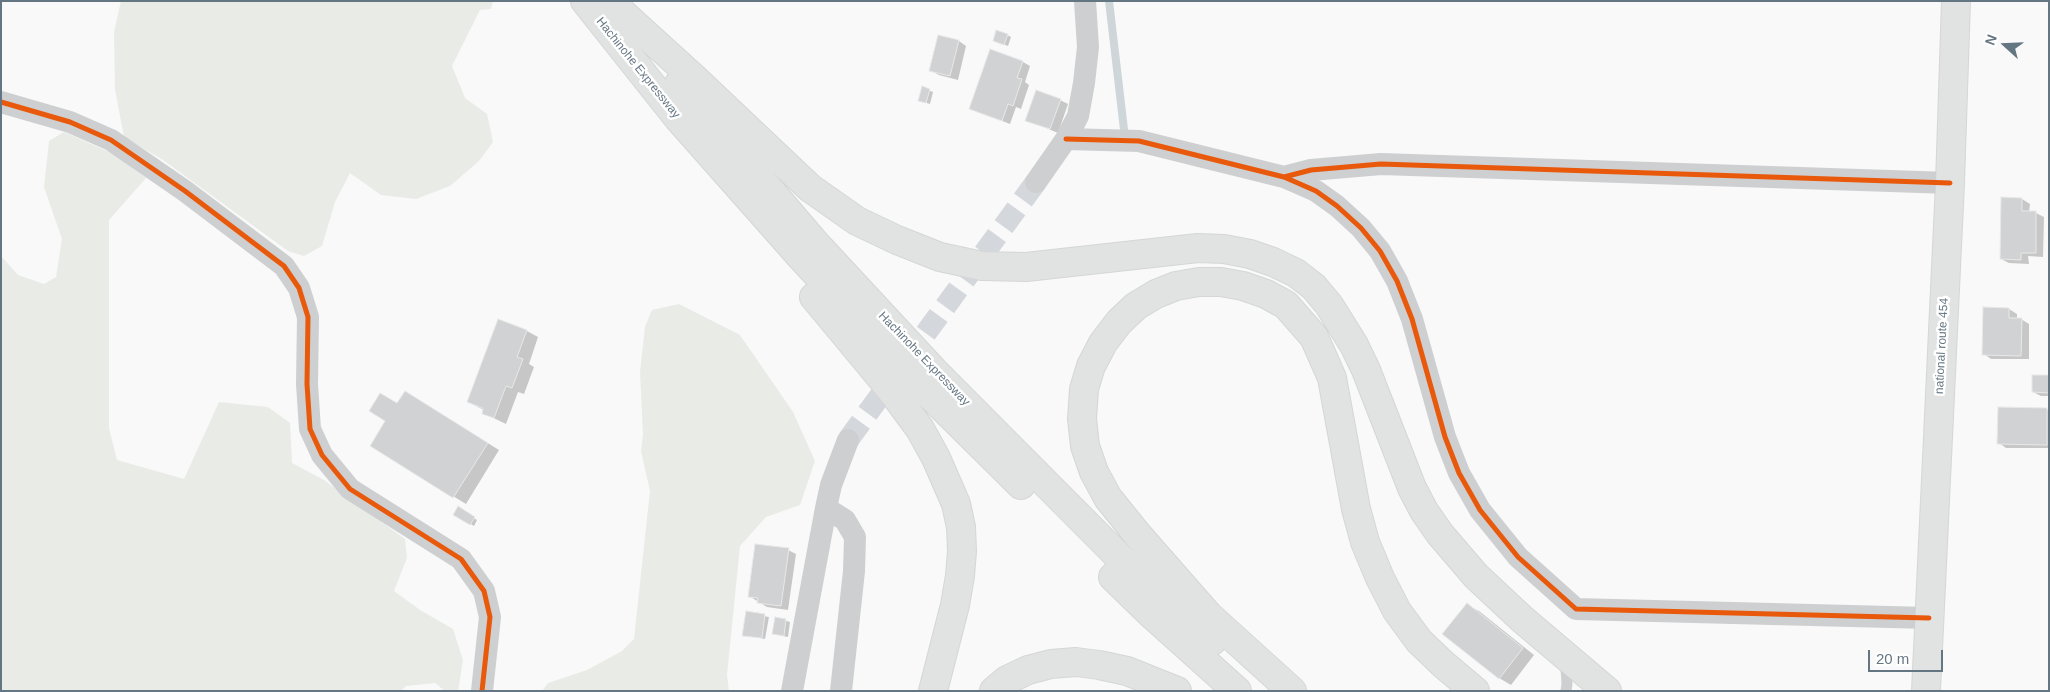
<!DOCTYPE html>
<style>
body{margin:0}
#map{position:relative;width:2050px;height:692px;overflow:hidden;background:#f9f9f9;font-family:Arial,sans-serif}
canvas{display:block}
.frame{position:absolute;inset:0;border:2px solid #657683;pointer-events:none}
.north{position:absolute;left:1980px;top:20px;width:50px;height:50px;-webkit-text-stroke:4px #fff;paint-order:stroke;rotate:290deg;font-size:14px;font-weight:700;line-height:20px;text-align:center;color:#657683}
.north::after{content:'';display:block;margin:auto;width:18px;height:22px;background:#657683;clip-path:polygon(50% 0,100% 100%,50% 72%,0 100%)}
.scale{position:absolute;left:1868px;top:650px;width:75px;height:22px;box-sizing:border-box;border:2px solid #657683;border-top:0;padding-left:6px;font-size:15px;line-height:18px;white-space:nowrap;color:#657683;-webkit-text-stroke:4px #fff;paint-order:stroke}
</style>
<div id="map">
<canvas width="2050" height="692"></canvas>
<div class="frame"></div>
<div class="north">N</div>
<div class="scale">20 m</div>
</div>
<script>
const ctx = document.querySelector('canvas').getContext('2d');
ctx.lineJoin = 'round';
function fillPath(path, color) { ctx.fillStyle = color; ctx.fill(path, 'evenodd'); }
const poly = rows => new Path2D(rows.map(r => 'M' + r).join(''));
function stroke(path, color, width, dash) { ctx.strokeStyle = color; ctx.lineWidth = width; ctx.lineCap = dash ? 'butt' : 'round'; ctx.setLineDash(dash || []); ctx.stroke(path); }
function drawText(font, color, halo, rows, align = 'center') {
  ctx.font = font + ' Arial,sans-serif'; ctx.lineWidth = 5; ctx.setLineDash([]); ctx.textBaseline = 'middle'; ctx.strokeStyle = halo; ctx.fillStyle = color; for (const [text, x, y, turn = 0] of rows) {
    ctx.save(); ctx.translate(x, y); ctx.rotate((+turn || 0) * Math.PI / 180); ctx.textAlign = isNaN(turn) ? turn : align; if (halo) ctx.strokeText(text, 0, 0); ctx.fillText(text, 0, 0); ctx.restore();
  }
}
fillPath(poly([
 [121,1,493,1,491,9,480,10,452,66,465,98,487,114,493,142,479,161,450,186,416,199,381,195,350,173,335,202,322,246,304,256,288,251,163,160,124,137,115,89,114,32],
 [64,132,116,155,146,178,109,220,109,428,117,460,184,479,219,402,268,407,290,423,292,463,324,480,405,539,407,558,394,591,420,610,453,629,463,660,458,691,445,691,435,683,406,686,401,691,1,691,1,256,18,275,44,284,56,277,62,239,44,187,49,141],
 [679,304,740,335,793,412,815,461,800,505,766,517,740,546,727,675,729,691,542,691,548,683,587,670,622,651,634,639,650,491,641,451,643,435,640,372,645,327,652,310]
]), '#e8ebe6');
fillPath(poly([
 [1007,35,1011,37,1008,46,998,42],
 [959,41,966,46,958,80,939,75,931,71],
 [1023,62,1030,66,1025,82,1029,85,1021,109,1016,107,1010,124,971,109],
 [923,88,933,92,930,104,923,102],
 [1060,100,1068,104,1058,133,1027,120],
 [2022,199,2030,204,2029,212,2036,213,2044,217,2043,257,2028,256,2029,264,2009,263,2001,259],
 [1984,309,2009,309,2017,314,2017,319,2021,319,2029,324,2029,359,1991,359,1984,354],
 [499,320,527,331,538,337,529,364,534,367,524,394,518,392,506,424,483,413,484,410,468,402],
 [2049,376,2049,396,2041,396,2033,392],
 [417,399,499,450,466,504,371,446,398,404],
 [1999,409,2049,410,2049,448,2006,448,1999,443],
 [458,508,477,520,474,526,455,514],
 [788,550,796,554,788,610,767,607,749,596],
 [1467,605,1479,611,1534,655,1511,685,1499,678],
 [747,613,769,617,765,639,744,635],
 [776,618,790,622,788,637,773,634]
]), '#0003');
stroke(poly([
 [1109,1,1125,138]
]), '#ced6d9', 8);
const building = poly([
 [996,30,1008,34,1004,45,993,41,996,30],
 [938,35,959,40,950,76,929,71,938,35],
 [990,49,1023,61,1017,78,1022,79,1013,106,1008,104,1002,121,969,109,990,49],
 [922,86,930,89,926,103,918,101,922,86],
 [1036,90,1061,99,1050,129,1025,121,1036,90],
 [2001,197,2022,198,2022,211,2036,211,2036,253,2021,253,2021,260,2000,259,2001,197],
 [1983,307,2009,308,2009,318,2022,318,2021,356,1982,355,1983,307],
 [498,319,527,330,517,357,523,359,512,388,506,386,494,418,482,414,483,408,467,402,498,319],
 [2032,375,2049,375,2049,393,2032,392,2032,375],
 [405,391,488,443,453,498,370,446,385,421,369,411,380,393,397,403,405,391],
 [1998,407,2047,408,2047,445,1997,444,1998,407],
 [458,506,475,517,470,525,453,515,458,506],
 [755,544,789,548,781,606,757,603,758,598,748,597,755,544],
 [1467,603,1523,648,1499,679,1442,634,1467,603],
 [746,611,765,614,762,638,742,636,746,611],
 [775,617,786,619,784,636,772,634,775,617]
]);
fillPath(building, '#d0d2d3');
stroke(building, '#e8e8e8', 1);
stroke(poly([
 [848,440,1036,182]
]), '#d4d8dc', 22, [22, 11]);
const trunk = poly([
 [1926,691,1950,183,1956,1]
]);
const motorway = poly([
 [585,1,678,118,801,257,920,385,1021,485],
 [609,1,695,79,810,188,857,221,897,240,940,257,982,266,1026,267,1198,248,1224,249,1250,254,1273,262,1296,273,1314,287,1329,305,1354,345,1366,370,1412,488,1424,511,1440,534,1476,576,1522,619,1607,691],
 [679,84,816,244,933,370,1140,578,1212,641],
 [814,297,892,391,920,429,936,458,956,504,961,527,962,551,960,576,955,605,933,691],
 [1113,577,1150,613,1237,691],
 [994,691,1007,680,1028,670,1051,664,1076,662,1099,665,1127,671,1177,691],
 [1292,691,1208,615,1137,534,1108,498,1094,472,1085,446,1082,419,1084,389,1091,366,1103,343,1119,322,1136,306,1156,294,1176,286,1199,282,1221,282,1243,286,1266,294,1286,305,1314,337,1332,378,1356,509,1365,542,1380,578,1397,611,1419,641,1443,664,1475,691]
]);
stroke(trunk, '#d5d6d6', 30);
stroke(motorway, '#d5d6d6', 30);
stroke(poly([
 [1562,660,1566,669,1567,684,1566,691]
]), '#cecfd0', 11);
stroke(poly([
 [1,102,70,122,111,140,185,191,284,266,299,288,308,317,307,384,310,429,322,455,350,489,461,559,484,591,490,617,482,691],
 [1066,139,1139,141,1284,177,1311,170,1381,164,1950,183],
 [1284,177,1316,191,1337,206,1361,228,1380,251,1397,281,1412,319,1445,437,1459,473,1480,510,1518,557,1576,609,1929,618],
 [1036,182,1066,139,1078,116,1084,83,1088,47,1085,1],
 [826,508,845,520,855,537,854,571,841,691],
 [792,691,826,508,831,485,848,440]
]), '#cecfd0', 22);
stroke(trunk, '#e1e2e2', 28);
stroke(motorway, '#e1e2e2', 28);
stroke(poly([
 [1,102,70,122,111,140,185,191,284,266,299,288,308,317,307,384,310,429,322,455,350,489,461,559,484,591,490,617,482,691],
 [1066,139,1139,141,1284,177,1311,170,1381,164,1950,183],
 [1284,177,1316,191,1337,206,1361,228,1380,251,1397,281,1412,319,1445,437,1459,473,1480,510,1518,557,1576,609,1929,618]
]), '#e8590c', 5);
drawText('12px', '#657683', '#fff', [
 ["Hachinohe Expressway",638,68,51],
 ["national route 454",1942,346,-87],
 ["Hachinohe Expressway",924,359,46]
]);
</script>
